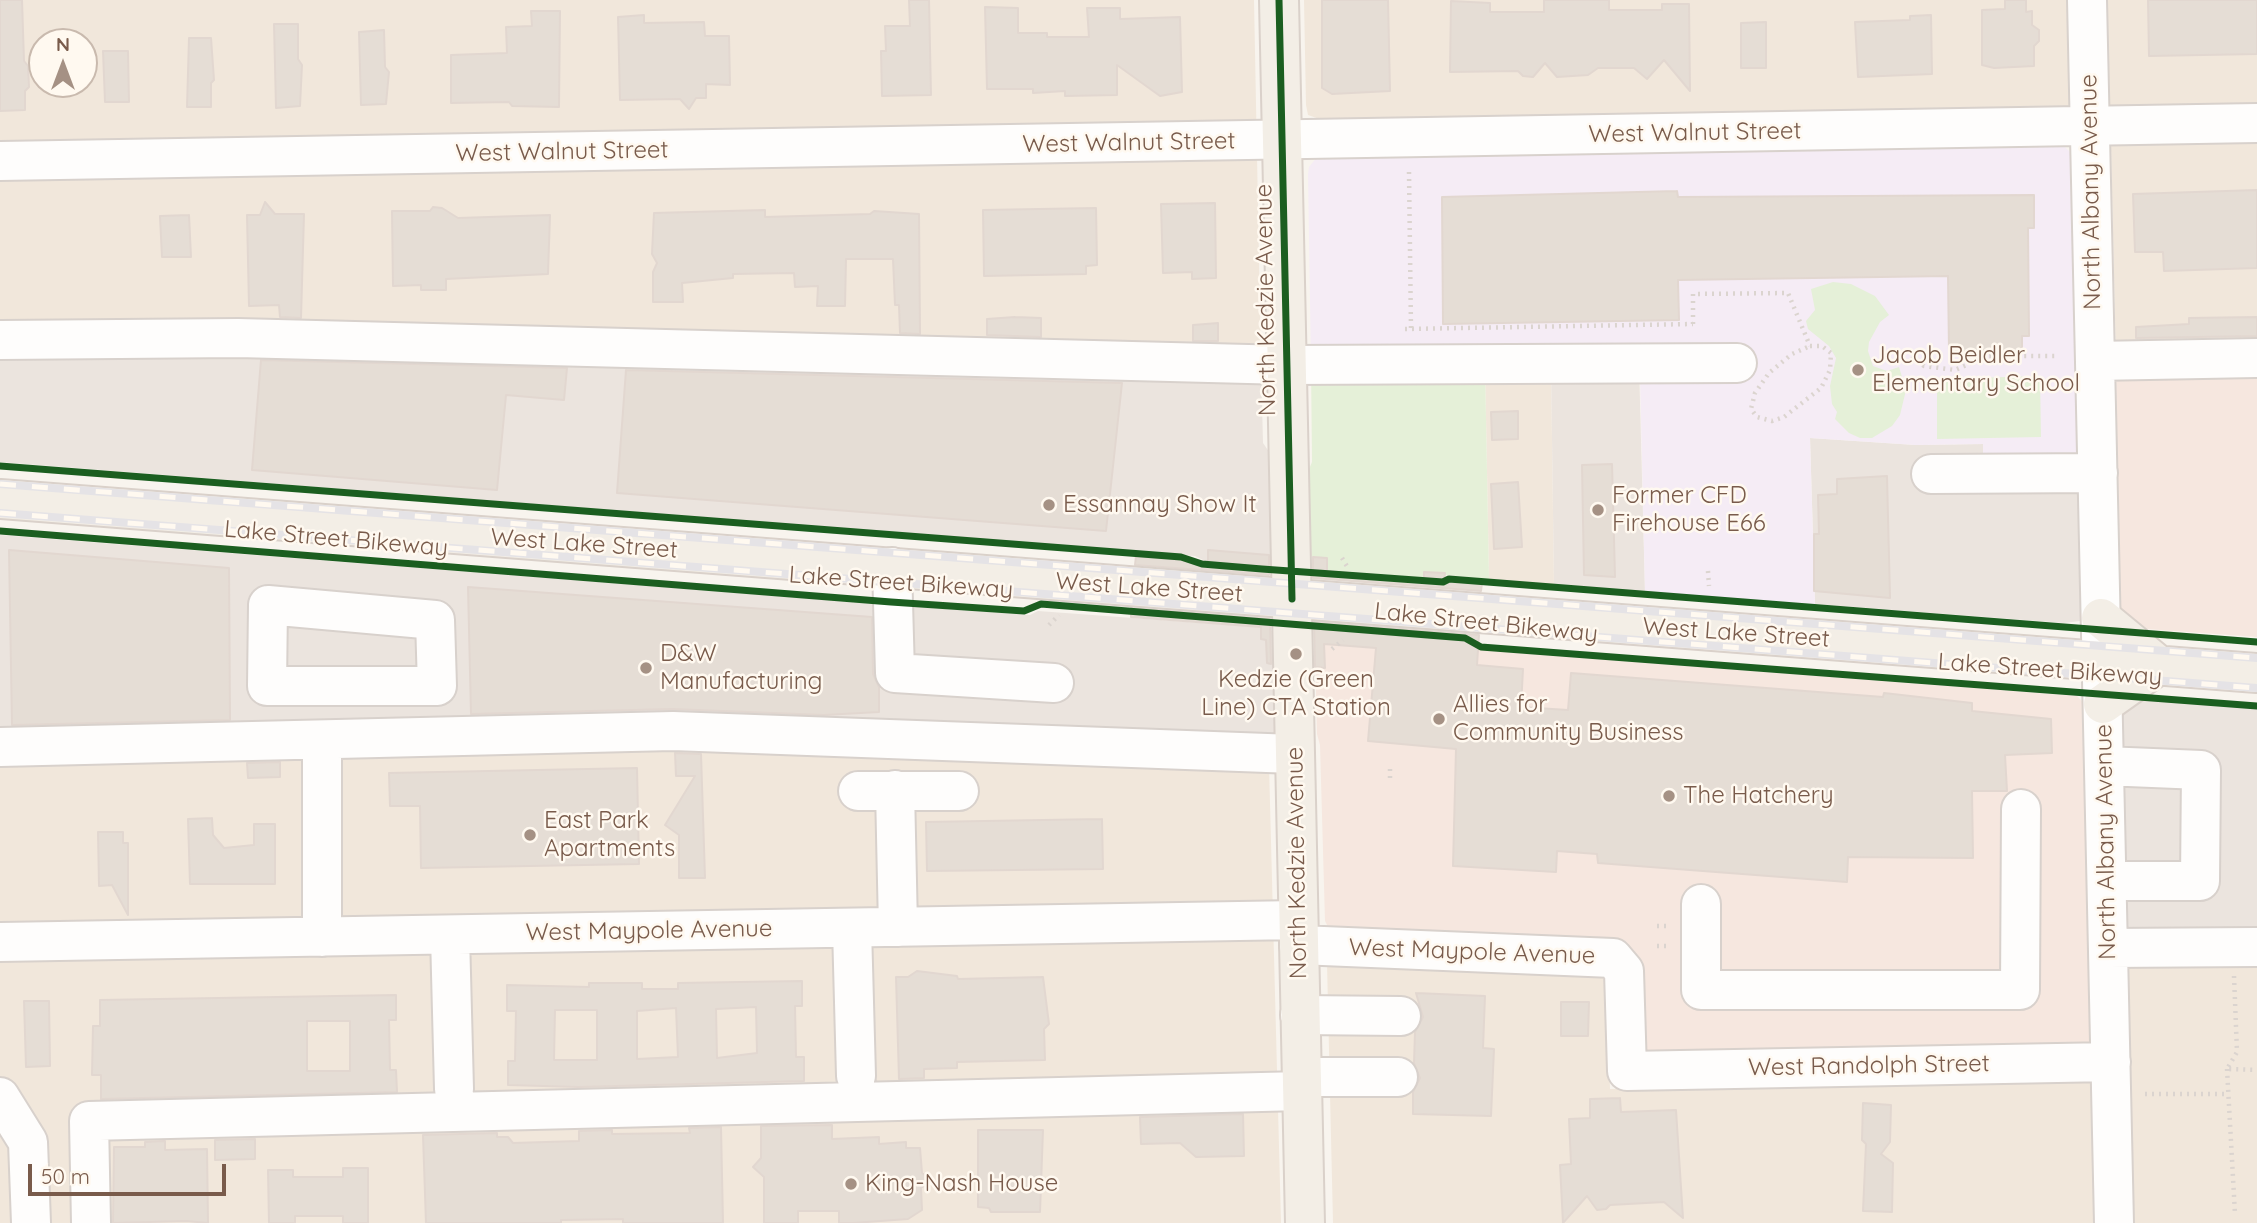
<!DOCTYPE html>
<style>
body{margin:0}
#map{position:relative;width:2257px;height:1223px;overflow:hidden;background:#f8f4ee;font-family:Quicksand,sans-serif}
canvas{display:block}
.north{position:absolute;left:28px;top:28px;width:70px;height:70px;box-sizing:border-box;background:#fff9f0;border:2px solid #c9baae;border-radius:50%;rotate:0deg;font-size:19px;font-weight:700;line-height:28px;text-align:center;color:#795b4b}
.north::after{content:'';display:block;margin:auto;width:24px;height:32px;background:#a59184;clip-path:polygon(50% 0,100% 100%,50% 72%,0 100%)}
.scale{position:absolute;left:28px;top:1164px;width:198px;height:32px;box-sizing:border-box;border:4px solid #795b4b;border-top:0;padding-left:9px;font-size:21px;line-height:24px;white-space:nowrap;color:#795b4b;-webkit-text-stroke:5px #fff9f0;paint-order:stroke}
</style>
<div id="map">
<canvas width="2257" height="1223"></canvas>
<div class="north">N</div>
<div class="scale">50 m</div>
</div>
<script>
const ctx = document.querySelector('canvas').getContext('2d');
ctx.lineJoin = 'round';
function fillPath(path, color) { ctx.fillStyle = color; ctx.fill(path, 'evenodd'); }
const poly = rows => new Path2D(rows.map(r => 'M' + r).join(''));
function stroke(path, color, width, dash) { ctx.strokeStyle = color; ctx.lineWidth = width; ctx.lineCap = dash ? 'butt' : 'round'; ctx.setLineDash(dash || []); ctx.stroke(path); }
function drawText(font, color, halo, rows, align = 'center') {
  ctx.font = font + ' Quicksand,sans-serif'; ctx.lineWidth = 5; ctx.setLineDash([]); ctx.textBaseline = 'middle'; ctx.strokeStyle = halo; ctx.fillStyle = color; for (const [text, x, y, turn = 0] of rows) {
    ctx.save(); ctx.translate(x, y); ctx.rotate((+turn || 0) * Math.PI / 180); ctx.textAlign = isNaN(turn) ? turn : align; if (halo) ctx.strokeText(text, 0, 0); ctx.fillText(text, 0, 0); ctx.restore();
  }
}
fillPath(poly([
 [0,0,1254,0,1261,364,0,346],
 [42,42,84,42,84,84,42,84],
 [1304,0,2257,0,2257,358,2116,360,2110,108,1325,121,1308,115,1306,105],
 [1485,365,1551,365,1554,585,1489,579],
 [673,731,1269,765,1281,1223,0,1223,0,747],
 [2257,947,2257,1223,1333,1223,1327,963,1606,966,1610,1089,2093,1081,2131,1076,2126,948]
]), '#f1e7db');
fillPath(poly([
 [2257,358,2257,637,2134,628,2117,619,2116,360],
 [1319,634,1466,643,1479,650,2077,696,2084,703,2090,1045,1641,1054,1637,964,1329,929,1325,921,1320,745,1317,734,1315,647]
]), '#f6e7df');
fillPath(poly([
 [0,342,1261,364,1263,443,1274,459,1273,565,1205,561,1195,556,0,462],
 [1551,365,1639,365,1645,592,1554,585],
 [1810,438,1916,445,1983,444,1983,462,2079,460,2083,615,2080,621,2064,623,1815,604],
 [0,535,903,606,1030,615,1038,611,1269,628,1274,633,1278,730,1271,752,0,747],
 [2136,699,2257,708,2257,947,2126,948,2120,701]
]), '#ebe4de');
fillPath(poly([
 [2055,145,2064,146,2070,152,2071,161,2079,460,1983,462,1983,444,1916,445,1810,438,1815,604,1645,592,1640,375,1311,365,1308,174,1309,167,1317,157]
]), '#f5ecf5');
fillPath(poly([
 [1833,282,1851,284,1875,296,1889,315,1880,322,1869,342,1868,351,1873,366,1887,371,1899,367,1906,390,1900,415,1892,426,1872,438,1860,438,1849,433,1835,419,1837,412,1832,404,1830,386,1836,358,1829,346,1808,329,1806,321,1815,310,1811,289],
 [1311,365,1485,365,1489,579,1446,575,1440,579,1315,569,1312,566,1307,474,1312,462],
 [2040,376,2041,437,1937,439,1937,379]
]), '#e5f0d8');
const building = poly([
 [0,0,22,0,24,61,28,66,29,87,25,91,25,110,0,111,0,0],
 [909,0,929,0,931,95,882,96,881,51,886,51,885,26,910,26,909,0],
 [1322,0,1388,0,1390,91,1332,94,1322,88,1322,0],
 [1544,0,1609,0,1609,10,1662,10,1662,4,1689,4,1690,91,1664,60,1647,79,1634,68,1598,68,1588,75,1557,77,1545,63,1533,77,1523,76,1518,71,1450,72,1451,1,1490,3,1490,12,1544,12,1544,0],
 [2005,0,2026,0,2026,12,2032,11,2032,25,2039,30,2039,41,2034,46,2034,66,1994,68,1982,65,1982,10,2005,9,2005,0],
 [2148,0,2257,0,2257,54,2149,56,2148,0],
 [985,7,1018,8,1018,33,1047,33,1047,37,1089,37,1087,8,1120,8,1120,19,1180,17,1182,92,1160,96,1117,65,1117,95,1065,96,1065,91,1033,93,1033,89,987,89,985,7],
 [531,11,560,11,559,107,512,106,509,102,451,103,451,55,507,53,506,27,532,26,531,11],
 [644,15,644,23,704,22,705,36,729,36,730,85,706,84,706,98,696,98,689,109,680,99,620,100,618,17,644,15],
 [1931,15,1932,74,1858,77,1855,22,1910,20,1910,16,1931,15],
 [1766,22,1766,68,1741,68,1741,23,1766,22],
 [274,24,298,24,298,59,302,65,300,106,276,108,274,24],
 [384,30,385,67,389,72,386,104,361,105,359,32,384,30],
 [189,38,211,38,214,80,211,83,211,107,187,107,189,38],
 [103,51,128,51,129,102,105,102,103,51],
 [2257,190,2257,268,2164,271,2163,252,2135,252,2133,194,2257,190],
 [1677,191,1678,197,2034,195,2034,228,2028,228,2029,336,2022,336,2022,351,1949,351,1948,276,1678,280,1679,320,1443,324,1442,197,1677,191],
 [265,202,275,214,304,214,301,318,280,317,279,305,249,306,247,215,260,215,265,202],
 [1215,203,1216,278,1192,279,1192,272,1163,273,1161,204,1215,203],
 [433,207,442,208,458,218,550,215,548,274,446,279,446,290,421,290,421,285,393,286,392,211,430,211,433,207],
 [1096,208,1097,265,1086,266,1086,274,984,276,983,210,1096,208],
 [765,210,765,217,870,214,874,211,919,214,920,334,900,333,899,305,895,305,893,259,846,259,845,306,817,306,818,286,795,287,794,273,733,274,733,278,682,283,683,302,653,302,653,272,657,263,652,254,654,213,765,210],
 [189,215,191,257,162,257,160,216,189,215],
 [1015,317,1041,318,1041,337,987,335,987,319,1015,317],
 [2257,317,2257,336,2136,338,2136,327,2189,324,2189,318,2257,317],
 [1218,323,1218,341,1193,341,1193,325,1218,323],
 [261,360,567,368,564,400,506,395,497,490,252,470,261,360],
 [626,370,1122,383,1106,531,617,493,626,370],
 [1518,411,1518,439,1492,440,1491,412,1518,411],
 [1612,464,1615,577,1584,575,1582,465,1612,464],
 [1887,476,1890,598,1814,591,1814,534,1819,534,1818,495,1837,494,1837,479,1887,476],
 [1518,482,1522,547,1494,549,1491,484,1518,482],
 [9,550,229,568,230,720,12,725,9,550],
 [1208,550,1269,555,1269,575,1135,565,1136,556,1208,562,1208,550],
 [1313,557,1327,558,1327,571,1424,579,1424,572,1445,573,1444,580,1482,583,1481,591,1313,578,1313,557],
 [468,587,872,617,873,674,879,687,879,712,824,715,672,709,471,714,468,587],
 [1131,608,1270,619,1271,664,1267,663,1266,640,1261,639,1261,627,1131,617,1131,608],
 [1314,622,1479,635,1477,665,1523,669,1521,707,1568,710,1571,673,1883,697,1884,693,1972,703,1972,711,2051,719,2052,753,2005,755,2007,791,1972,791,1973,858,1848,857,1847,882,1598,863,1597,854,1557,851,1556,872,1453,866,1456,749,1368,741,1376,648,1324,644,1325,668,1315,667,1314,622],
 [675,753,701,754,705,878,679,878,679,835,665,825,695,776,676,776,675,753],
 [280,762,280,777,248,778,247,763,280,762],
 [637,768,639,864,421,868,420,806,390,806,389,773,637,768],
 [212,818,213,835,224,848,254,845,254,824,275,824,275,884,190,884,188,819,212,818],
 [1102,819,1103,869,927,871,926,822,1102,819],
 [98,832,123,832,123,843,128,843,128,915,112,885,99,886,98,832],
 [917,971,957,976,958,979,1043,977,1049,1024,1044,1029,1045,1060,957,1062,957,1068,924,1069,924,1078,899,1079,896,977,908,977,917,971],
 [802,981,802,1006,795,1006,796,1057,804,1057,804,1081,578,1087,508,1085,508,1061,515,1061,516,1011,507,1011,507,985,589,987,589,983,642,983,642,989,678,989,678,983,802,981],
 [756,1007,757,1053,717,1058,716,1009,756,1007],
 [676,1008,678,1057,637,1059,637,1011,676,1008],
 [555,1010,597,1010,597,1060,554,1060,555,1010],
 [1416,993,1485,996,1483,1048,1494,1049,1491,1116,1413,1114,1413,1092,1420,1078,1414,1063,1415,1032,1423,1017,1416,993],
 [396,995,396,1020,389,1020,390,1070,396,1070,397,1092,101,1099,101,1075,92,1075,93,1026,100,1026,100,1000,396,995],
 [307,1021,350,1021,350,1071,307,1071,307,1021],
 [24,1001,49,1001,50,1066,26,1067,24,1001],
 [1561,1002,1589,1002,1588,1036,1561,1036,1561,1002],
 [1620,1098,1621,1112,1676,1110,1683,1218,1664,1202,1610,1205,1606,1209,1597,1210,1587,1196,1563,1223,1560,1165,1571,1164,1569,1119,1590,1118,1590,1099,1620,1098],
 [1863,1103,1891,1105,1890,1142,1881,1154,1893,1163,1892,1212,1863,1211,1866,1144,1862,1140,1863,1103],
 [1243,1114,1244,1156,1196,1157,1180,1143,1141,1144,1140,1117,1243,1114],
 [832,1125,832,1139,879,1137,879,1144,906,1142,906,1148,920,1148,922,1173,932,1180,921,1188,922,1210,908,1219,853,1223,839,1223,839,1211,798,1211,798,1223,764,1223,764,1177,753,1167,761,1158,761,1126,832,1125],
 [721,1127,723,1223,623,1223,623,1219,561,1220,561,1223,426,1223,423,1135,497,1133,497,1137,508,1137,513,1143,579,1141,579,1131,612,1130,612,1134,690,1133,689,1128,721,1127],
 [978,1130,1043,1130,1040,1212,991,1212,989,1208,978,1207,978,1130],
 [255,1139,255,1159,215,1160,215,1140,255,1139],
 [165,1141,165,1150,207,1149,208,1223,186,1221,113,1223,114,1147,145,1147,145,1142,165,1141],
 [343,1168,368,1168,368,1223,343,1223,343,1216,295,1216,295,1223,269,1223,268,1170,293,1170,293,1177,343,1177,343,1168]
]);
fillPath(building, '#e5ddd5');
stroke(building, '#e2d7d0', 2);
const minor = poly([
 [2087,0,2114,1223],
 [0,161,2257,123],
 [0,340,238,338,1287,365,1737,363],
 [2095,361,2257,358],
 [1931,474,2098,473],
 [892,567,895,673,1054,683],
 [268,605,435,620,437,686,267,686,268,605],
 [0,747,673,731,1294,754],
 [322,757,322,937],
 [2104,766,2201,770,2200,881,2107,881],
 [895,790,898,927],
 [858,791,959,791],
 [1701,904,1701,990,2020,990,2021,809],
 [852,928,856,1076],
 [450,935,454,1089],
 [0,942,1298,920],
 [1299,945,1613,958,1624,971,1627,1071,2111,1062],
 [2108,948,2257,947],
 [1300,1015,1401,1016],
 [1302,1077,1398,1077],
 [0,1097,28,1142,31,1223],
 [91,1223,89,1121,1302,1091]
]);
const major = poly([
 [1279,0,1305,1223],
 [0,499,2257,673],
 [2101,618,2158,665,2103,704]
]);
stroke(minor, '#d8d1cc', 42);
stroke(major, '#dad1ca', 42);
stroke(poly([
 [1409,172,1411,329],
 [1693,324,1693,294,1788,293,1810,346],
 [1405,329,1693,324],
 [1810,346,1822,346,1831,353,1830,370,1821,388,1784,417,1772,421,1757,417,1751,409,1755,393,1769,373,1792,354,1810,346],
 [1912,356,1924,366,1955,370,1987,356,2058,356],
 [1342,558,1348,568],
 [1708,571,1709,586],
 [1049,625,1059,615],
 [1332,649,1343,640],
 [1390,769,1390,780],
 [1657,926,1670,926],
 [1657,946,1671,946],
 [2234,976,2237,1052,2227,1069,2257,1070],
 [2227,1069,2235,1214],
 [2145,1094,2228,1094]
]), '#dbd4cf', 4.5, [2, 5]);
stroke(minor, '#fefdfc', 38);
stroke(major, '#f3eee6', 38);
const rail = poly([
 [0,484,2257,658],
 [0,513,2257,688]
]);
stroke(rail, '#e5e3e6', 8);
stroke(rail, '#fff9f0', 5, [16]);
stroke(poly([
 [1279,0,1292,599],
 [0,466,1181,557,1202,564,1262,569,1443,582,1449,579,2257,642],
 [0,531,891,602,1024,611,1041,604,1152,613,1465,638,1481,647,2257,706]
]), '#1b5e20', 7);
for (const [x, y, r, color] of [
 [1858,370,7,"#a59184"],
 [1049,505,7,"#a59184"],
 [1598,510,7,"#a59184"],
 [1296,654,7,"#a59184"],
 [646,668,7,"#a59184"],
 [1439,719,7,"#a59184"],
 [1669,796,7,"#a59184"],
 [530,835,7,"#a59184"],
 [851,1184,7,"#a59184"]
]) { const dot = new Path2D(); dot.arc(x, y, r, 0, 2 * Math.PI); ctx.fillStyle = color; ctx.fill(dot); stroke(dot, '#fff9f0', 2.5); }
drawText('24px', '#795b4b', '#fff9f0', [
 ["West Walnut Street",1695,133,-1],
 ["West Walnut Street",1129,143,-1],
 ["West Walnut Street",562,152,-1],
 ["North Albany Avenue",2091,192,-91],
 ["North Kedzie Avenue",1266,300,-91],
 ["Lake Street Bikeway",336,539,5],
 ["West Lake Street",584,544,4],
 ["Lake Street Bikeway",901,583,4],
 ["West Lake Street",1149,588,4],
 ["Lake Street Bikeway",1486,623,6],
 ["West Lake Street",1736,633,4],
 ["Lake Street Bikeway",2050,670,4],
 ["North Albany Avenue",2106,842,-91],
 ["North Kedzie Avenue",1297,863,-91],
 ["West Maypole Avenue",649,931,-1],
 ["West Maypole Avenue",1472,952,2],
 ["West Randolph Street",1869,1066,-1]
]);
drawText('24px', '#795b4b', '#fff9f0', [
 ["Jacob Beidler",1872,356],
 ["Elementary School",1872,384],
 ["Former CFD",1612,496],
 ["Firehouse E66",1612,524],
 ["Essannay Show It",1063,505],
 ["D&W",660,654],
 ["Manufacturing",660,682],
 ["Kedzie (Green",1296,680,"center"],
 ["Line) CTA Station",1296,708,"center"],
 ["Allies for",1453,705],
 ["Community Business",1453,733],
 ["The Hatchery",1683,796],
 ["East Park",544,821],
 ["Apartments",544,849],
 ["King-Nash House",865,1184]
], 'left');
</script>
